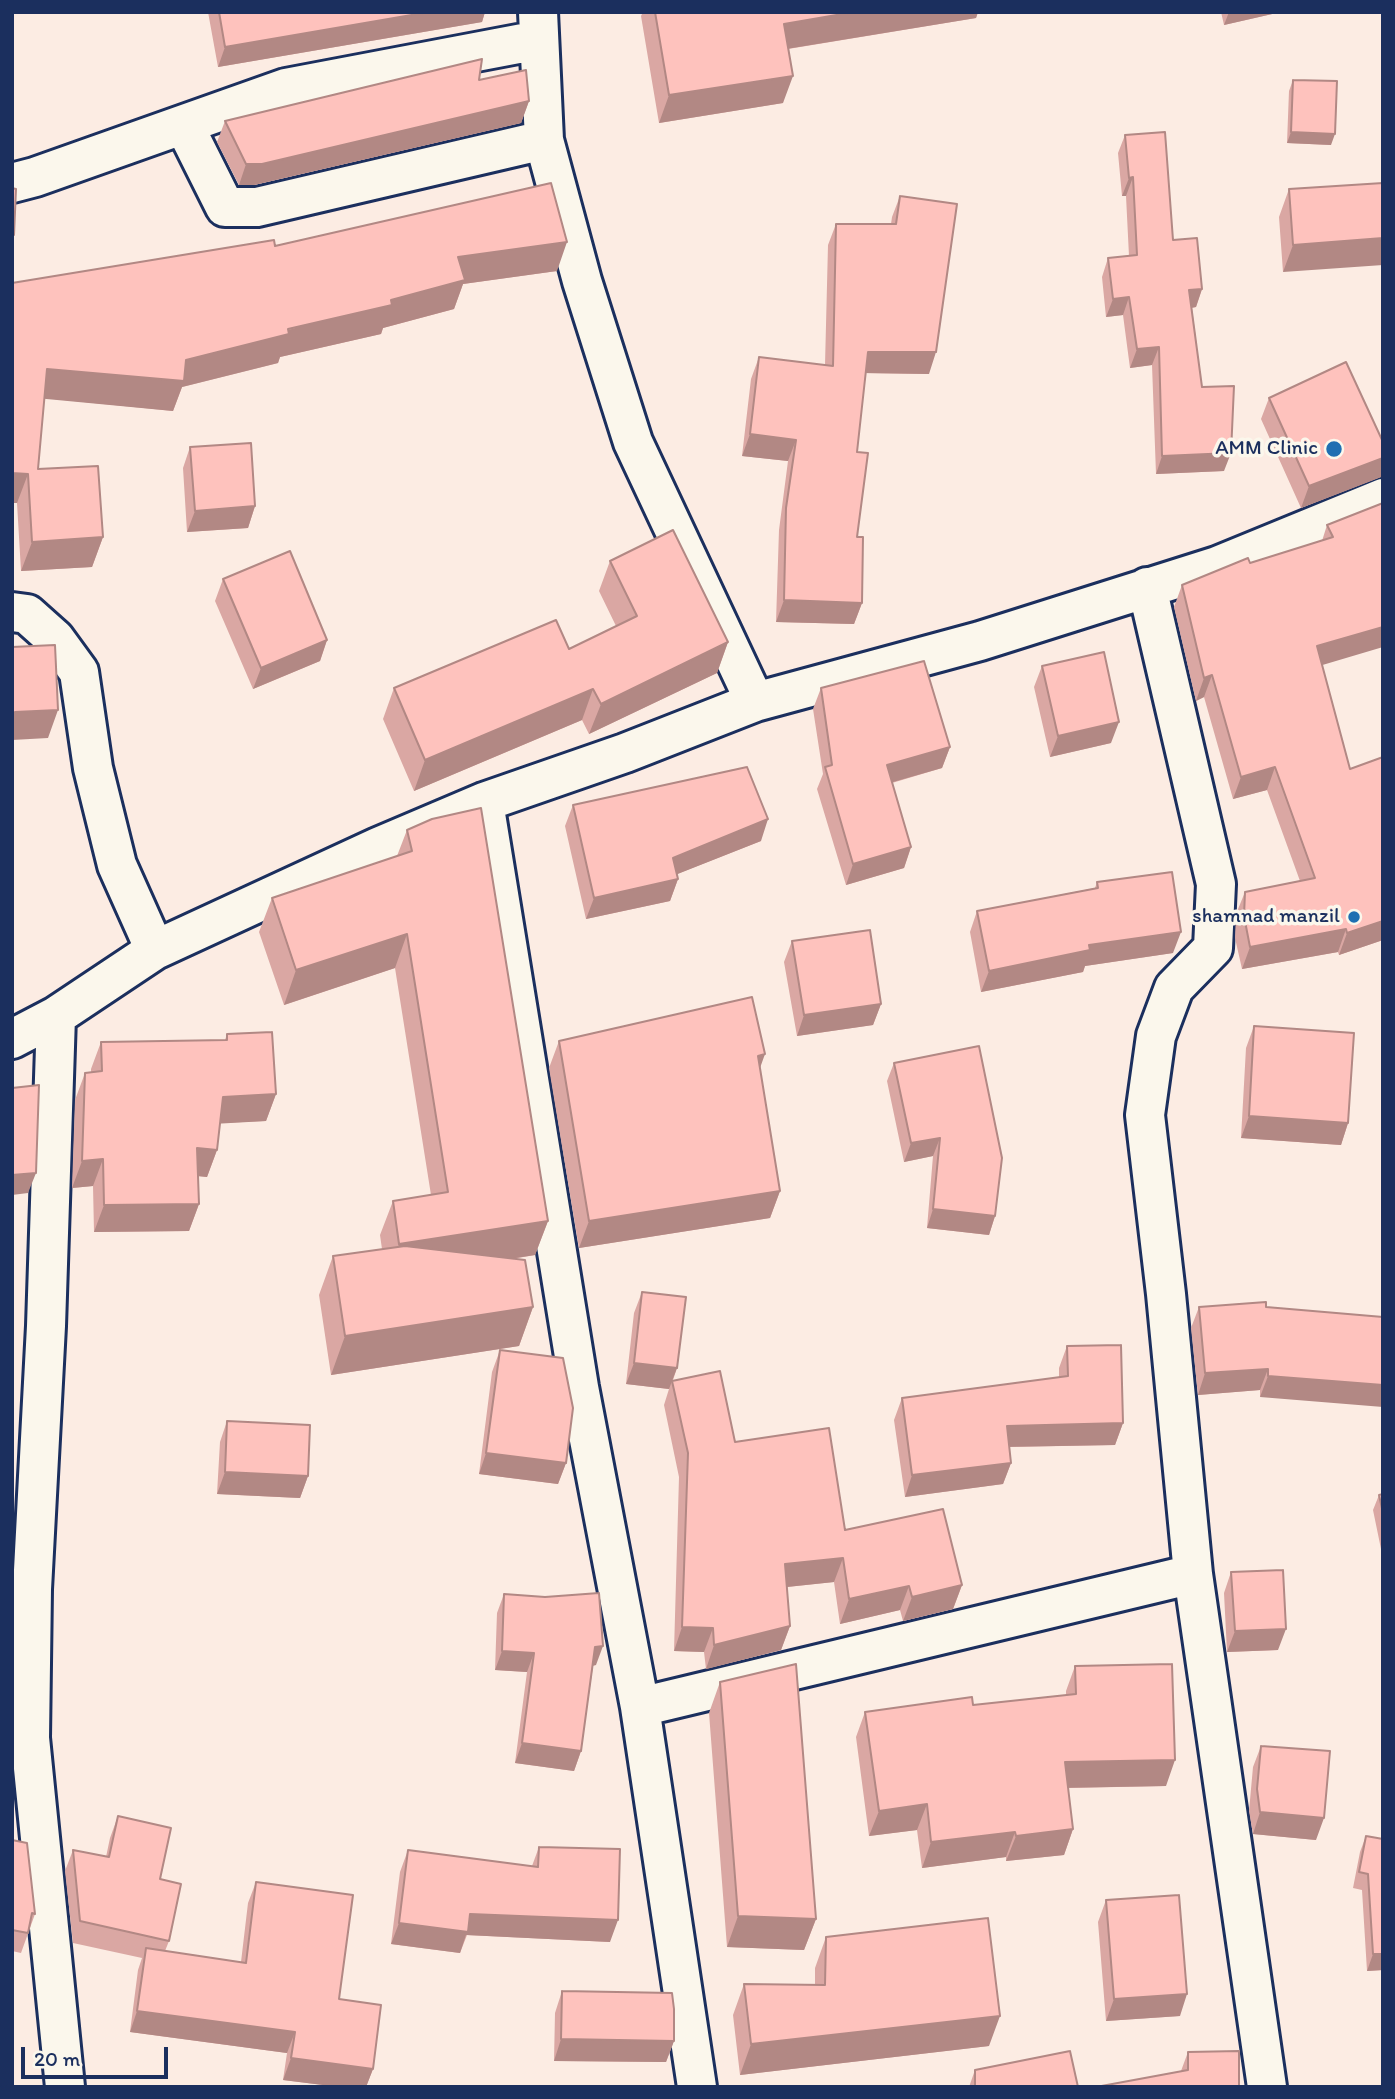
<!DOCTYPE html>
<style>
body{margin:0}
#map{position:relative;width:1395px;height:2099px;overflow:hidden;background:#fcece3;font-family:Itim,sans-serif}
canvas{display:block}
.frame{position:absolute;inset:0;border:14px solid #1b2f5e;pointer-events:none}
.scale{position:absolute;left:21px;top:2047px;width:147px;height:32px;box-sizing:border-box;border:4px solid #1b2f5e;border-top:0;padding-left:9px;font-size:21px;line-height:24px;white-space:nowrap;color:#1b2f5e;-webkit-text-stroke:5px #fbf7ec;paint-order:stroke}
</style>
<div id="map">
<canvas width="1395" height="2099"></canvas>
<div class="frame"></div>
<div class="scale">20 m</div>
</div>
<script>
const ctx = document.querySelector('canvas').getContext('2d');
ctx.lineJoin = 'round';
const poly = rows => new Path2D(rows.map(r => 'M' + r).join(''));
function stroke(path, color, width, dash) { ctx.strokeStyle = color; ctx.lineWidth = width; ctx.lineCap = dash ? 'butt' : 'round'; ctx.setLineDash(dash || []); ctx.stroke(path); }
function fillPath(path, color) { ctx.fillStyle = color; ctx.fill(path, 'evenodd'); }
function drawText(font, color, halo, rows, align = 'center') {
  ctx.font = font + ' Itim,sans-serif'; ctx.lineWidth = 7; ctx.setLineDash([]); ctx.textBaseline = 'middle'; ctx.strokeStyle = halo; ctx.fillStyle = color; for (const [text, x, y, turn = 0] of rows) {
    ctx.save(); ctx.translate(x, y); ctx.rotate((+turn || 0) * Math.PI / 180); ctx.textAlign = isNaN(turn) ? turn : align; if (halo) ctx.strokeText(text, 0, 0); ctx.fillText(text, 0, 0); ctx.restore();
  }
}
const street = poly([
 [538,12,544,140,582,281,633,442,755,702],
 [191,139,225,207,257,207,544,140],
 [12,183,35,177,286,88,539,40],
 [12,612,27,614,55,639,79,672,93,768,117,865,155,950],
 [484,802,579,1387,640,1707,697,2087],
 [56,1016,46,1326,32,1589,30,1738,65,2087],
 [12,1039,56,1016,155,950,378,847,484,802,625,753,755,702,980,641,1217,566,1383,498],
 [1193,1574,1267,2087],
 [640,1707,1193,1574,1166,1294,1145,1115,1156,1036,1174,988,1213,948,1216,884,1147,587]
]);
stroke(street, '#1b2f5e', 44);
stroke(street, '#fbf7ec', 38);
fillPath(poly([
 [208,12,485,12,482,22,218,67],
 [643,12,978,12,976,18,788,49,783,103,659,123,641,16],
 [1221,12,1281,12,1224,25],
 [479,80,529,101,521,123,254,185,239,185,217,142,225,121],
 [1293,80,1331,145,1287,143,1289,91],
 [1125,135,1173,240,1202,289,1196,307,1192,308,1202,387,1224,471,1156,474,1152,365,1130,368,1123,315,1106,317,1102,277,1108,258,1129,256,1126,196,1122,196,1118,153],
 [1383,183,1283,272,1279,217,1289,189],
 [900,196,929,374,866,373,857,452,857,537,862,603,854,624,776,622,779,530,788,461,742,456,751,379,759,357,825,365,828,245,836,224,891,224,892,217],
 [275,246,557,271,463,284,454,309,383,328,381,334,280,357,278,363,182,387,173,411,44,398,38,469,103,537,92,567,21,571,17,503,12,503,12,283],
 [1269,398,1381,477,1301,508,1261,419],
 [190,447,255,506,248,528,187,532,183,468],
 [1383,503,1322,665,1383,940,1339,955,1338,952,1242,969,1235,938,1236,914,1245,892,1300,881,1267,790,1233,799,1204,697,1196,701,1174,607,1182,585,1322,541,1327,525],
 [610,561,728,642,717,673,589,734,582,720,414,791,383,719,394,688,569,649,616,626,599,591],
 [223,579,327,640,320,661,253,689,215,601],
 [1042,666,1111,743,1050,757,1034,687],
 [821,688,950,747,942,768,892,783,911,847,904,868,846,885,817,789,823,774,813,709],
 [573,805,761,841,677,874,678,879,670,901,586,919,565,826],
 [407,830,548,1221,535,1255,512,1259,533,1307,519,1346,331,1375,319,1295,333,1256,382,1249,380,1235,393,1201,431,1195,395,968,284,1005,259,932,272,898,397,856],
 [1097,882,1173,953,1085,966,1083,972,981,992,970,932,977,911,1095,888],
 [792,941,881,1004,873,1025,797,1036,784,962],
 [1254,1026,1348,1123,1341,1145,1241,1138,1246,1048],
 [227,1034,276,1094,266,1121,220,1123,217,1150,207,1177,198,1176,199,1204,189,1231,94,1232,93,1186,72,1188,75,1100,85,1073,91,1073,91,1069,101,1042,225,1040],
 [559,1041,760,1068,780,1191,770,1218,579,1248,549,1068],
 [894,1063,995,1216,989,1235,927,1228,933,1156,904,1162,887,1081],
 [642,1292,677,1368,673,1380,735,1442,845,1530,962,1585,953,1609,903,1621,900,1610,840,1624,834,1582,787,1587,790,1626,781,1650,706,1669,704,1652,674,1651,679,1477,664,1405,669,1389,626,1384,634,1313],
 [1199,1307,1266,1307,1383,1317,1260,1397,1260,1390,1198,1395,1191,1328],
 [1067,1346,1123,1423,1115,1445,1009,1447,1011,1463,1003,1484,905,1497,894,1420,902,1398,1059,1377,1059,1368],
 [500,1350,566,1463,558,1484,479,1474,492,1372],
 [227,1421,308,1476,300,1498,217,1494,220,1442],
 [1383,1494,1383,1548,1381,1549,1373,1510,1379,1495],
 [1231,1572,1278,1650,1227,1652,1224,1593],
 [504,1594,596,1665,593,1666,581,1751,574,1771,515,1763,527,1672,495,1670,497,1613],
 [1075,1666,1166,1786,1068,1788,1073,1829,1064,1855,1006,1861,1006,1857,922,1868,917,1830,869,1836,856,1737,865,1712,973,1705,1066,1695,1066,1691],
 [720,1682,816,1919,804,1950,727,1947,709,1713],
 [1261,1746,1316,1840,1253,1834,1249,1811,1253,1767],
 [118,1816,160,1879,169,1941,165,1951,241,1962,248,1903,256,1882,339,1999,373,2069,366,2087,339,2087,283,2080,287,2053,130,2032,138,1970,142,1958,73,1943,65,1871,73,1850,106,1857,110,1838],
 [1366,1836,1383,1970,1367,1971,1362,1890,1353,1888,1360,1852],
 [12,1840,35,1914,21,1953,12,1951],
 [539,1847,610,1942,467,1935,460,1953,391,1944,400,1872,408,1850,532,1866],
 [1106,1900,1180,2016,1106,2021,1098,1922],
 [826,1937,989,2046,740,2075,733,2015,744,1984,815,1985,815,1968],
 [562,1991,674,2041,666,2062,554,2061,555,2013],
 [1188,2052,1239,2087,1181,2071],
 [975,2070,975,2087,969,2087]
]), '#daa7a3');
fillPath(poly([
 [429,12,485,12,482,22,218,67,225,47],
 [854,12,978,12,976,18,774,51,784,24],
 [1229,12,1281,12,1224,25],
 [793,76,783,103,659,123,669,95],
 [529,101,521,123,254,185,239,185,246,164],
 [1291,132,1335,134,1331,145,1287,143],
 [1133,177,1126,196,1122,196,1129,178],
 [1383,238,1383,265,1283,272,1293,245],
 [567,242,557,271,463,284,454,309,383,328,381,334,280,357,278,363,182,387,173,411,36,398,47,369,186,360,391,300,458,257],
 [1202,289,1196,307,1183,309,1189,290],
 [1129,297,1123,315,1106,317,1113,299],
 [1159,347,1152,365,1130,368,1137,349],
 [868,352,936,352,929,374,861,373],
 [750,434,796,440,788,461,742,456],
 [1231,453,1224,471,1156,474,1162,456],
 [1383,458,1383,472,1381,477,1301,508,1309,486],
 [12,473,28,474,17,503,12,503],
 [255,506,248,528,187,532,195,511],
 [103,537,92,567,21,571,32,542],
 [784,600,862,603,854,624,776,622],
 [1383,627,1383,647,1309,669,1317,646],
 [327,640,320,661,253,689,261,668],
 [728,642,717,673,589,734,601,704],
 [1212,675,1204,697,1196,701,1204,678],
 [593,689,582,720,414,791,425,760],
 [58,710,48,738,12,740,15,712],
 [1119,722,1111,743,1050,757,1058,736],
 [950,747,942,768,879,786,887,765],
 [1275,767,1267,790,1233,799,1241,777],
 [768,819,761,841,665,879,673,858],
 [911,847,904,868,846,885,853,864],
 [678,879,670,901,586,919,594,898],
 [1383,921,1383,940,1339,955,1347,933],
 [1346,929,1338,952,1242,969,1250,947],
 [1181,932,1173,953,1085,966,1083,972,981,992,989,971,1089,945],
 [407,934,395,968,284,1005,296,970],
 [881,1004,873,1025,797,1036,804,1015],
 [765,1054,755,1082,758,1056],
 [276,1094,266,1121,213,1124,223,1097],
 [1249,1116,1348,1123,1341,1145,1241,1138],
 [940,1138,933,1156,904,1162,911,1143],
 [197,1148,217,1150,207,1177,187,1175],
 [103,1159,93,1186,72,1188,82,1161],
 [36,1173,28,1193,12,1195,12,1175],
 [780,1191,770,1218,579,1248,589,1221],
 [199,1204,189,1231,94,1232,104,1205],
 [933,1209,995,1216,989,1235,927,1228],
 [548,1221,535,1255,387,1278,399,1244],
 [533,1307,519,1346,331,1375,345,1336],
 [634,1363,677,1368,669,1389,626,1384],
 [1268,1369,1260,1390,1198,1395,1205,1373],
 [1268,1376,1383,1385,1383,1407,1260,1397],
 [1123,1423,1115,1445,999,1447,1007,1426],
 [486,1453,566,1463,558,1484,479,1474],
 [1011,1463,1003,1484,905,1497,912,1475],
 [225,1472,308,1476,300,1498,217,1494],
 [843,1558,834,1582,777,1588,785,1564],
 [962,1585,953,1609,903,1621,912,1597],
 [909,1586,900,1610,840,1624,849,1599],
 [790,1626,781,1650,706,1669,714,1645],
 [682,1627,713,1628,704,1652,674,1651],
 [1286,1629,1278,1650,1227,1652,1235,1631],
 [603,1646,596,1665,588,1666,595,1647],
 [502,1651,534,1653,527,1672,495,1670],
 [522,1743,581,1751,574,1771,515,1763],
 [1175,1760,1166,1786,1056,1788,1065,1762],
 [927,1804,917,1830,869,1836,879,1811],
 [1260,1812,1324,1818,1316,1840,1253,1834],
 [1073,1829,1064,1855,1006,1861,1016,1836],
 [1015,1832,1006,1857,922,1868,931,1842],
 [470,1914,618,1920,610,1942,466,1935,460,1953,391,1944,399,1923],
 [738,1916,816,1919,804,1950,727,1947],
 [1373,1954,1383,1954,1383,1970,1367,1971],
 [1187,1994,1180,2016,1106,2021,1114,1999],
 [137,2011,295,2032,287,2053,130,2032],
 [1000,2016,989,2046,740,2075,751,2044],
 [561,2039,674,2041,666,2062,554,2061],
 [291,2058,373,2069,366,2087,339,2087,283,2080]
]), '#b28884');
const building = poly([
 [219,12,429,12,225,47,219,12],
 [655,12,854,12,784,24,793,76,669,95,655,12],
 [482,59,479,80,526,70,529,101,262,164,246,164,225,121,482,59],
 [1293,80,1337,81,1335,134,1291,132,1293,80],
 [1165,132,1173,240,1197,238,1202,289,1189,290,1202,387,1234,386,1231,453,1162,456,1159,347,1137,349,1129,297,1113,299,1108,258,1137,255,1133,177,1129,178,1125,135,1165,132],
 [551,183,567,242,458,257,465,280,391,300,392,305,288,329,289,334,186,360,184,381,47,369,38,469,98,466,103,537,32,542,28,474,12,473,12,283,274,240,275,246,551,183],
 [1383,183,1383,238,1293,245,1289,189,1383,183],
 [12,188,16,189,14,235,12,235,12,188],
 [900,196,957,204,936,352,868,352,857,452,868,453,857,537,863,537,862,603,784,600,786,508,796,440,750,434,759,357,833,366,836,224,896,224,900,196],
 [1346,362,1383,442,1383,458,1309,486,1269,398,1346,362],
 [251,443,255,506,195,511,190,447,251,443],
 [1383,503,1383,627,1317,646,1350,769,1383,757,1383,921,1347,933,1346,929,1250,947,1244,916,1245,892,1315,878,1275,767,1241,777,1212,675,1204,678,1182,585,1248,558,1250,563,1333,537,1327,525,1383,503],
 [673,530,728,642,601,704,593,689,425,760,394,688,556,620,569,649,637,616,610,561,673,530],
 [290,551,327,640,261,668,223,579,290,551],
 [55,645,58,710,15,712,12,748,12,647,55,645],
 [1104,652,1119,722,1058,736,1042,666,1104,652],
 [924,661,950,747,887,765,911,847,853,864,825,767,832,765,821,688,924,661],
 [747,767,768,819,673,858,678,879,594,898,573,805,747,767],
 [481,808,548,1221,399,1244,393,1201,448,1192,407,934,296,970,272,898,412,851,407,830,432,819,481,808],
 [1172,872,1181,932,1089,945,1090,950,989,971,977,911,1098,888,1097,882,1172,872],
 [870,930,881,1004,804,1015,792,941,870,930],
 [752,997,765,1054,758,1056,780,1191,589,1221,559,1041,752,997],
 [1254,1026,1354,1033,1348,1123,1249,1116,1254,1026],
 [272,1032,276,1094,223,1097,217,1150,197,1148,199,1204,104,1205,103,1159,82,1161,85,1073,102,1071,101,1042,227,1040,227,1034,272,1032],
 [979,1046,1002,1158,995,1216,933,1209,940,1138,911,1143,894,1063,979,1046],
 [39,1085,36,1173,12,1175,12,1088,39,1085],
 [405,1246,525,1260,533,1307,345,1336,333,1256,405,1246],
 [642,1292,686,1297,677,1368,634,1363,642,1292],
 [1266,1302,1266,1307,1383,1317,1383,1385,1268,1376,1268,1369,1205,1373,1199,1307,1266,1302],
 [1121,1345,1123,1423,1007,1426,1011,1463,912,1475,902,1398,1068,1376,1067,1346,1121,1345],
 [500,1350,563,1358,573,1408,566,1463,486,1453,500,1350],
 [720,1371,735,1442,829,1428,845,1530,943,1509,962,1585,912,1597,909,1586,849,1599,843,1558,785,1564,790,1626,714,1645,713,1628,682,1627,688,1453,672,1381,720,1371],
 [227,1421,310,1425,308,1476,225,1472,227,1421],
 [1383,1494,1383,1513,1379,1495,1383,1494],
 [1283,1570,1286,1629,1235,1631,1231,1572,1283,1570],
 [599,1593,603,1646,595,1647,581,1751,522,1743,534,1653,502,1651,504,1594,545,1597,599,1593],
 [796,1664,816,1919,738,1916,720,1682,796,1664],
 [1172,1664,1175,1760,1065,1762,1073,1829,1016,1836,1015,1832,931,1842,927,1804,879,1811,865,1712,972,1697,973,1705,1076,1694,1075,1666,1172,1664],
 [1261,1746,1330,1751,1324,1818,1260,1812,1257,1789,1261,1746],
 [118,1816,171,1828,160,1879,181,1884,169,1941,80,1921,73,1850,109,1857,118,1816],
 [1366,1836,1383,1839,1383,1954,1373,1954,1368,1874,1359,1872,1366,1836],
 [12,1840,27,1843,35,1914,32,1913,28,1933,12,1930,12,1840],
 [539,1847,620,1849,618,1920,470,1914,468,1932,399,1923,408,1850,538,1867,539,1847],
 [256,1882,353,1895,339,1999,381,2005,373,2069,291,2058,295,2032,137,2011,146,1948,246,1963,256,1882],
 [1179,1895,1187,1994,1114,1999,1106,1900,1179,1895],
 [988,1918,1000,2016,751,2044,744,1984,825,1985,826,1937,988,1918],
 [562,1991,672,1993,674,2009,674,2041,561,2039,562,1991],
 [1070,2051,1078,2087,975,2087,975,2070,1070,2051],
 [1239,2051,1239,2087,1096,2087,1188,2070,1188,2052,1239,2051]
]);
fillPath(building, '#fec2bd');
stroke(building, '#b28884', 2);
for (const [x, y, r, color] of [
 [1334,449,9,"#1f6fb2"],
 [1354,917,7,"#1f6fb2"]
]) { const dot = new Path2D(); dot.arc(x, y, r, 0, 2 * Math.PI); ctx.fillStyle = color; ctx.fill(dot); stroke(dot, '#fbf7ec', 2.5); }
drawText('21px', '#1b2f5e', '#fbf7ec', [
 ["AMM Clinic",1318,449],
 ["shamnad manzil",1340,917]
], 'right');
</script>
